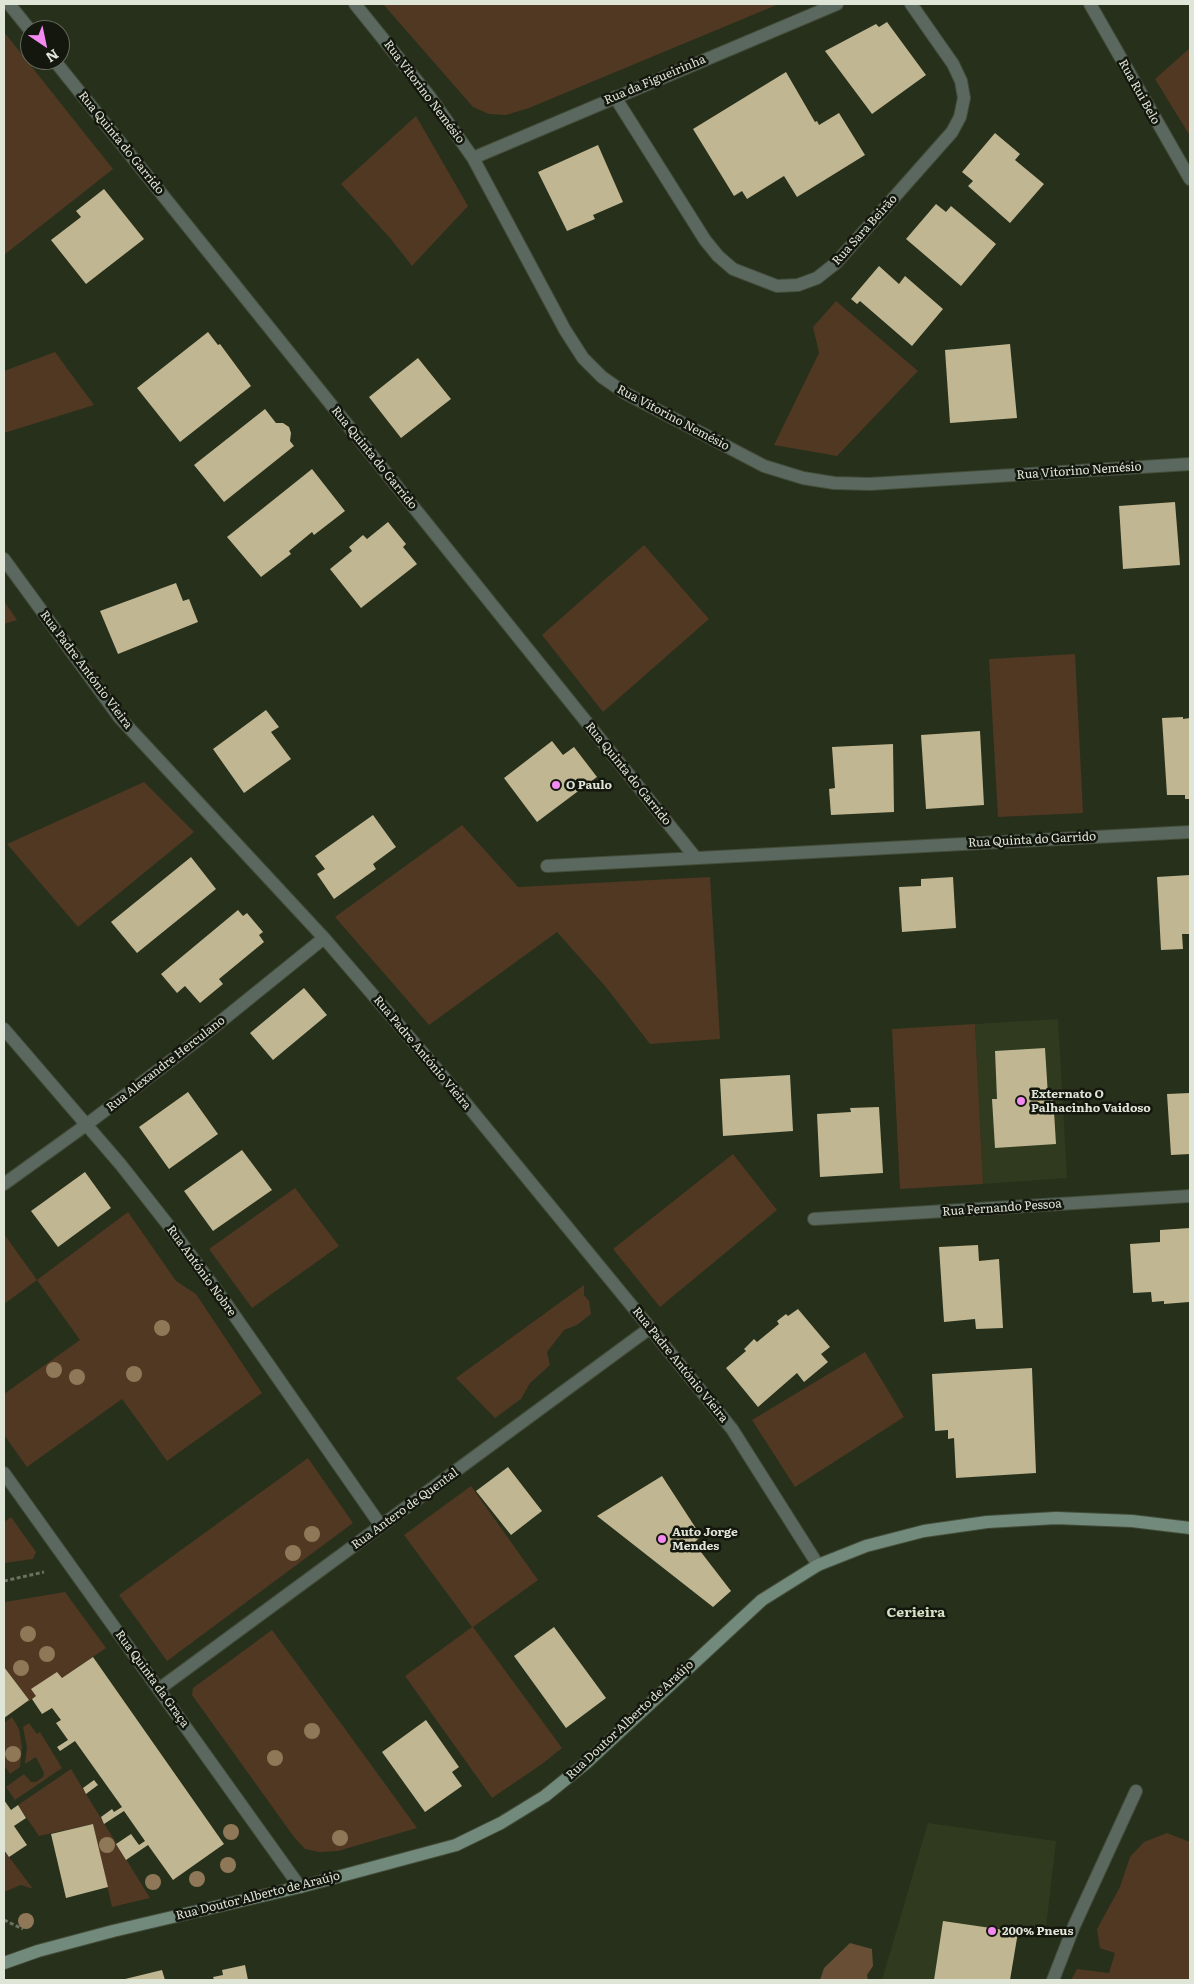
<!DOCTYPE html>
<meta charset="utf-8">
<style>
body{margin:0}
#map{position:relative;width:1194px;height:1984px;overflow:hidden;background:#27301b;font-family:Literata,serif}
canvas{display:block}
.frame{position:absolute;inset:0;border:5px solid #dfe5d7;pointer-events:none}
.north{position:absolute;left:20px;top:20px;width:50px;height:50px;box-sizing:border-box;background:#13170d;border:1px solid #65695e;border-radius:50%;rotate:146deg;font-size:14px;font-weight:700;line-height:20px;text-align:center;color:#dfe5d7}
.north::after{content:'';display:block;margin:auto;width:18px;height:22px;background:#f38af1;clip-path:polygon(50% 0,100% 100%,50% 72%,0 100%)}
</style>
<div id="map">
<canvas width="1194" height="1984"></canvas>
<div class="frame"></div>
<div class="north">N</div>
</div>
<script>
const ctx = document.querySelector('canvas').getContext('2d');
ctx.lineJoin = 'round';
function fillPath(path, color) { ctx.fillStyle = color; ctx.fill(path, 'evenodd'); }
const poly = rows => new Path2D(rows.map(r => 'M' + r).join(''));
function stroke(path, color, width, dash) { ctx.strokeStyle = color; ctx.lineWidth = width; ctx.lineCap = dash ? 'butt' : 'round'; ctx.setLineDash(dash || []); ctx.stroke(path); }
function drawText(font, color, halo, rows, align = 'center') {
  ctx.font = font + ' Literata,serif'; ctx.lineWidth = 5; ctx.setLineDash([]); ctx.textBaseline = 'middle'; ctx.strokeStyle = halo; ctx.fillStyle = color; for (const [text, x, y, turn = 0] of rows) {
    ctx.save(); ctx.translate(x, y); ctx.rotate((+turn || 0) * Math.PI / 180); ctx.textAlign = isNaN(turn) ? turn : align; if (halo) ctx.strokeText(text, 0, 0); ctx.fillText(text, 0, 0); ctx.restore();
  }
}
fillPath(poly([
 [1058,1019,1067,1178,983,1184,975,1024],
 [928,1823,1056,1841,1045,1936,1018,1932,1010,1980,882,1980]
]), '#2f3a1e');
fillPath(poly([
 [383,4,779,4,529,108,506,115,489,114,473,107],
 [4,32,113,169,4,255],
 [1190,48,1190,136,1155,79],
 [416,116,468,206,412,266,390,238,341,184],
 [836,301,918,371,837,456,774,445,819,353,813,327],
 [55,352,94,405,4,433,4,371],
 [644,545,709,619,603,712,542,635],
 [4,601,17,620,4,624],
 [1075,654,1083,813,998,817,989,659],
 [144,782,194,832,78,927,7,844],
 [462,825,518,887,710,877,720,1039,650,1044,605,986,557,932,429,1025,335,917],
 [975,1024,983,1184,900,1189,892,1029],
 [733,1154,777,1210,660,1307,613,1249],
 [295,1188,339,1246,252,1308,209,1249],
 [128,1212,176,1281,196,1294,262,1393,167,1461,122,1399,27,1467,4,1435,4,1394,80,1340,37,1280,4,1304,4,1234,37,1280],
 [584,1285,584,1295,589,1301,591,1314,577,1325,564,1330,547,1352,550,1365,530,1383,521,1399,495,1418,456,1378],
 [865,1352,904,1417,795,1487,752,1420],
 [308,1458,353,1523,167,1661,119,1595],
 [471,1486,538,1580,473,1627,562,1748,542,1764,492,1798,405,1676,472,1627,404,1535],
 [11,1517,36,1552,33,1559,4,1563,4,1522],
 [65,1592,106,1648,4,1718,4,1600,5,1602],
 [272,1630,340,1722,417,1828,338,1851,319,1852,305,1849,294,1837,192,1695,193,1688],
 [12,1717,19,1729,22,1747,20,1767,10,1774,4,1765,4,1723],
 [29,1723,37,1734,40,1732,62,1768,15,1800,6,1787,24,1774,31,1782,36,1782,43,1777,44,1773,36,1757,25,1764,27,1747,23,1727],
 [71,1769,86,1794,150,1898,112,1907,93,1824,39,1836,18,1805],
 [1167,1833,1190,1842,1190,1980,1071,1980,1077,1969,1109,1973,1115,1953,1100,1948,1097,1929,1120,1887,1130,1857,1144,1842],
 [4,1850,9,1857,33,1889,21,1885,4,1892]
]), '#503823');
fillPath(poly([
 [850,1943,872,1949,873,1966,867,1975,868,1980,820,1980,824,1968]
]), '#694e36');
fillPath(poly([
 [887,22,926,75,872,114,825,51,876,24,879,27],
 [786,72,815,122,817,121,819,125,839,113,865,155,797,197,784,176,747,199,742,191,734,196,693,129],
 [995,133,1020,154,1015,160,1044,184,1010,223,968,186,973,181,962,172],
 [598,145,623,202,593,215,595,219,567,231,538,172],
 [104,189,144,239,86,284,51,240,81,217,76,211],
 [936,204,946,212,951,206,996,244,961,286,906,239],
 [879,266,899,284,905,276,943,309,912,346,860,301,857,304,851,299],
 [208,332,218,345,220,344,251,386,180,442,137,388],
 [1010,344,1017,418,950,423,945,350],
 [418,358,451,399,401,438,369,397],
 [265,409,276,423,283,423,289,427,291,433,290,441,294,446,224,502,194,465],
 [312,469,345,511,314,535,312,532,289,551,291,554,261,577,227,537],
 [1175,502,1180,565,1123,569,1119,506],
 [388,522,406,544,403,547,417,564,361,608,330,569,352,551,349,547,363,535,367,539],
 [176,583,183,601,189,599,198,622,118,654,100,611],
 [266,710,279,727,271,732,291,759,244,793,213,749],
 [1183,717,1183,719,1190,718,1190,799,1185,799,1185,795,1167,795,1162,718],
 [980,731,984,805,926,809,921,735],
 [552,741,563,755,574,747,597,777,537,822,504,778],
 [893,744,894,812,831,815,829,789,835,788,832,747],
 [373,815,396,847,373,864,376,869,334,899,317,874,325,869,315,856],
 [191,857,216,889,137,953,111,922],
 [1190,875,1190,934,1182,934,1183,949,1161,950,1157,877],
 [953,877,956,928,902,932,899,887,921,886,921,879],
 [238,910,243,916,247,913,263,932,259,935,264,942,219,979,223,984,200,1003,185,986,177,993,161,974],
 [304,988,327,1015,273,1060,250,1033],
 [1045,1048,1048,1096,1053,1095,1056,1144,995,1148,992,1099,997,1099,995,1051],
 [790,1075,793,1131,723,1136,720,1079],
 [188,1092,218,1134,169,1169,139,1127],
 [1190,1093,1190,1154,1171,1155,1167,1094],
 [879,1107,883,1173,820,1177,817,1114,851,1112,850,1108],
 [242,1150,272,1190,213,1231,184,1191],
 [85,1172,111,1208,58,1247,31,1211],
 [1190,1228,1189,1302,1164,1304,1164,1301,1152,1302,1151,1292,1133,1293,1130,1244,1160,1242,1160,1230],
 [978,1245,979,1261,999,1259,1003,1328,976,1329,975,1319,944,1322,939,1247],
 [798,1309,830,1347,821,1354,828,1362,804,1382,797,1373,758,1407,726,1368,746,1351,744,1349,754,1339,757,1342,779,1324,777,1321,786,1314,788,1316],
 [1032,1368,1036,1473,956,1478,954,1438,948,1439,948,1430,935,1431,932,1374],
 [508,1467,542,1511,511,1535,476,1491],
 [662,1476,701,1536,694,1543,731,1591,713,1607,597,1516],
 [554,1627,606,1698,566,1728,514,1656],
 [93,1657,224,1844,173,1880,148,1845,126,1860,116,1844,131,1834,139,1845,145,1841,124,1811,104,1824,101,1817,112,1809,114,1812,122,1807,75,1741,60,1751,57,1747,68,1740,56,1723,61,1720,52,1708,42,1714,32,1699,36,1696,31,1689,57,1672,62,1678],
 [4,1667,29,1700,4,1718],
 [426,1720,459,1767,452,1772,462,1786,425,1812,382,1752],
 [94,1780,98,1785,86,1794,83,1788],
 [4,1800,11,1810,18,1805,26,1818,14,1826,27,1845,9,1857,4,1850],
 [93,1824,108,1887,66,1898,51,1834],
 [943,1921,1018,1932,1010,1980,934,1980],
 [245,1965,248,1980,214,1980,213,1977,223,1975,222,1970],
 [162,1970,165,1980,121,1980]
]), '#c0b692');
const street = poly([
 [9,4,30,30],
 [355,4,430,97,473,158,565,330,583,358,602,377,625,393,764,466,803,478,834,483,870,484,1190,464],
 [1090,4,1190,179],
 [54,60,695,857],
 [615,97,705,240,718,256,733,269,777,286,798,285,817,278,836,263,952,132,960,117,964,98,961,81,953,64,911,4],
 [473,158,837,4],
 [4,559,119,717,324,938,459,1095,650,1328,732,1429,818,1565],
 [547,866,1190,832],
 [4,1029,121,1165,169,1226,225,1302,381,1526],
 [4,1184,86,1125,194,1043,324,938],
 [814,1219,1190,1196],
 [4,1473,300,1887],
 [159,1689,650,1328],
 [1053,1980,1074,1926,1136,1791]
]);
const secondary = poly([
 [4,1963,38,1951,113,1931,300,1887,456,1845,501,1823,545,1796,586,1763,762,1600,818,1565,866,1546,924,1531,987,1522,1056,1518,1132,1521,1190,1528]
]);
stroke(street, '#444d39', 14);
stroke(secondary, '#444d39', 14);
stroke(poly([
 [4,1581,44,1572],
 [4,1920,23,1929]
]), '#6a7260', 3, [4, 2.5]);
stroke(street, '#5a685f', 12);
stroke(secondary, '#728a7c', 12);
ctx.fillStyle = '#8f7857';
for (const [x, y] of [
 [162,1328],
 [54,1370],
 [134,1374],
 [77,1377],
 [312,1534],
 [293,1553],
 [28,1634],
 [47,1654],
 [21,1668],
 [312,1731],
 [13,1754],
 [275,1758],
 [231,1832],
 [340,1838],
 [107,1845],
 [228,1865],
 [197,1879],
 [153,1882],
 [26,1921]
]) { ctx.beginPath(); ctx.arc(x, y, 8, 0, 2 * Math.PI); ctx.fill(); }
for (const [x, y, r, color] of [
 [556,785,5,"#f38af1"],
 [1021,1101,5,"#f38af1"],
 [662,1539,5,"#f38af1"],
 [992,1931,5,"#f38af1"]
]) { const dot = new Path2D(); dot.arc(x, y, r, 0, 2 * Math.PI); ctx.fillStyle = color; ctx.fill(dot); stroke(dot, '#13170d', 2); }
drawText('12px', '#dfe5d7', '#13170d', [
 ["Rua da Figueirinha",655,80,-23],
 ["Rua Vitorino Nemésio",424,92,53],
 ["Rua Rui Belo",1139,92,61],
 ["Rua Quinta do Garrido",121,143,51],
 ["Rua Sara Beirão",865,230,-48],
 ["Rua Vitorino Nemésio",673,418,28],
 ["Rua Quinta do Garrido",374,458,51],
 ["Rua Vitorino Nemésio",1079,471,-4],
 ["Rua Padre António Vieira",86,670,53],
 ["Rua Quinta do Garrido",628,774,51],
 ["Rua Quinta do Garrido",1032,840,-3],
 ["Rua Padre António Vieira",422,1053,50],
 ["Rua Alexandre Herculano",166,1064,-38],
 ["Rua Fernando Pessoa",1002,1208,-4],
 ["Rua António Nobre",201,1271,54],
 ["Rua Padre António Vieira",680,1365,51],
 ["Rua Antero de Quental",405,1509,-36],
 ["Rua Quinta da Graça",152,1679,54],
 ["Rua Doutor Alberto de Araújo",630,1720,-43],
 ["Rua Doutor Alberto de Araújo",258,1896,-14]
]);
drawText('bold 12px', '#dfe5d7', '#13170d', [
 ["O Paulo",566,785],
 ["Externato O",1031,1094],
 ["Palhacinho Vaidoso",1031,1108],
 ["Auto Jorge",672,1532],
 ["Mendes",672,1546],
 ["200% Pneus",1002,1931]
], 'left');
drawText('bold 14px', '#d6e2c6', '#13170d', [
 ["Cerieira",916,1613]
]);
</script>
